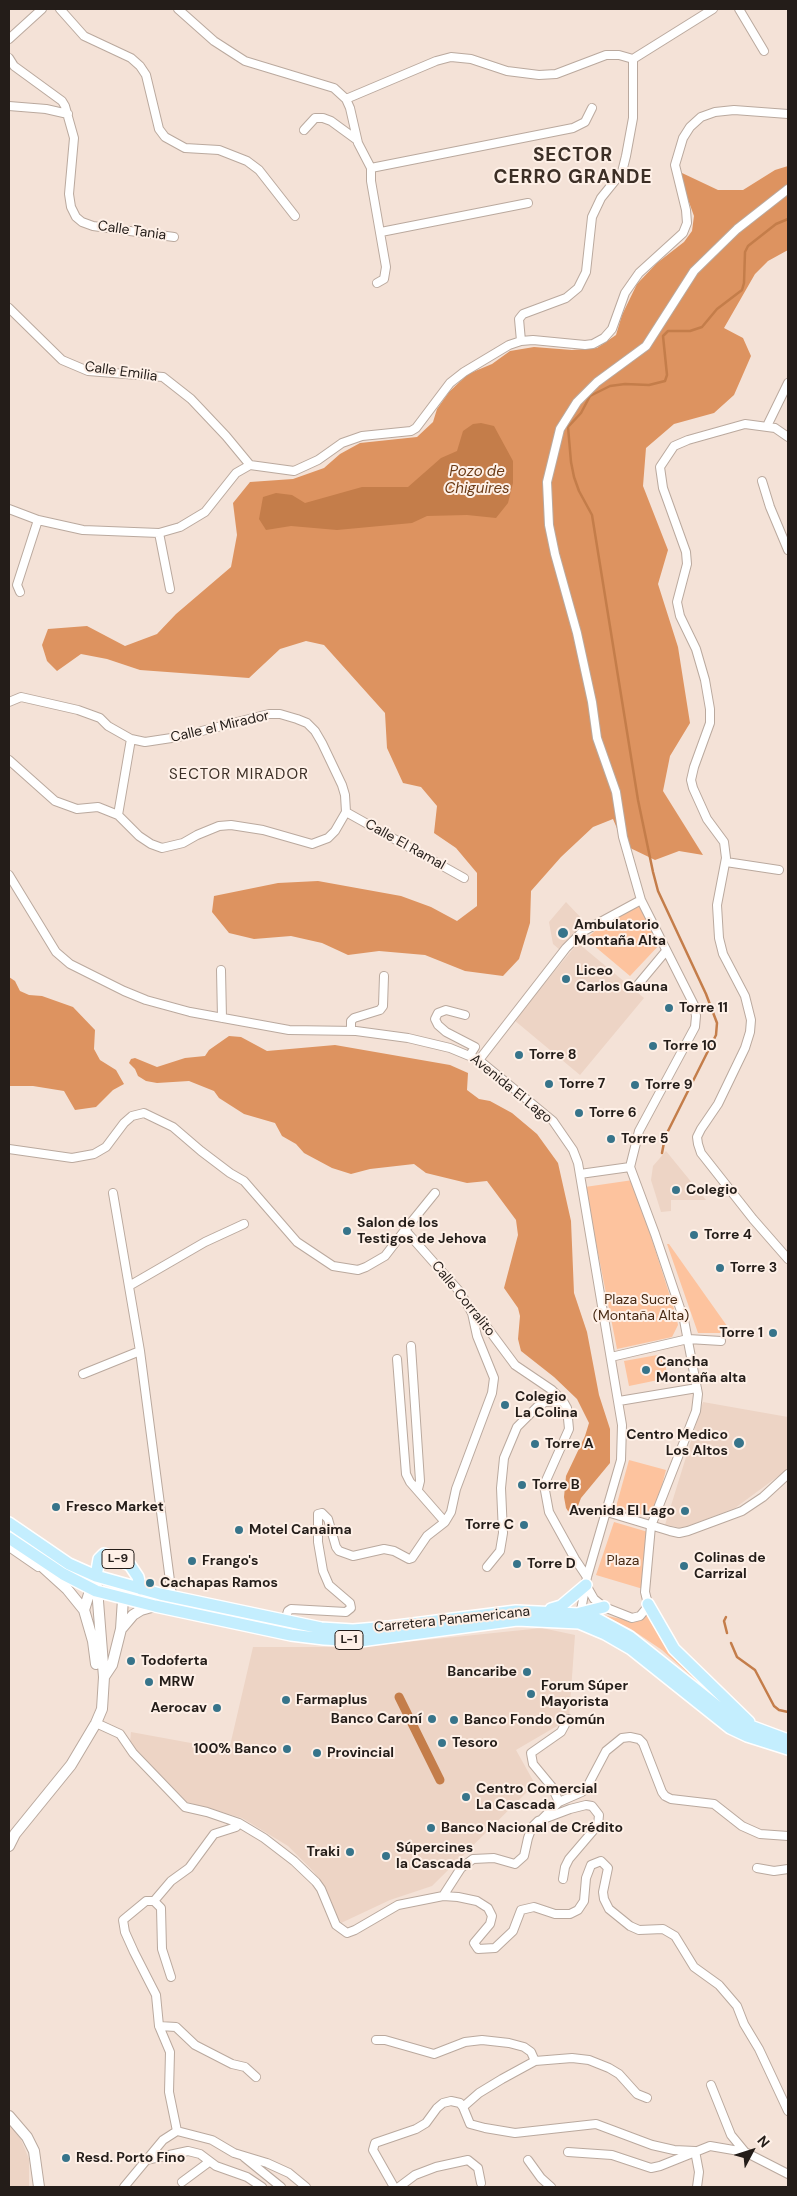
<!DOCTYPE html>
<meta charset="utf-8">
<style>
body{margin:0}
#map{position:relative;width:797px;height:2196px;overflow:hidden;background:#f4e2d7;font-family:"DM Sans",sans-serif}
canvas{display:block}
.frame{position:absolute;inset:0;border:10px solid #241d19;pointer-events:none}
.north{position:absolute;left:727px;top:2126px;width:50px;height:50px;-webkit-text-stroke:4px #fef0e7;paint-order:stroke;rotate:50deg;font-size:14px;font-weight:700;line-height:20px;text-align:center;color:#241d19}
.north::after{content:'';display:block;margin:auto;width:18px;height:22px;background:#241d19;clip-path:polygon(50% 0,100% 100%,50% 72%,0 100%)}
</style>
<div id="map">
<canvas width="797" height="2196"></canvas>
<div class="frame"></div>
<div class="north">N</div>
</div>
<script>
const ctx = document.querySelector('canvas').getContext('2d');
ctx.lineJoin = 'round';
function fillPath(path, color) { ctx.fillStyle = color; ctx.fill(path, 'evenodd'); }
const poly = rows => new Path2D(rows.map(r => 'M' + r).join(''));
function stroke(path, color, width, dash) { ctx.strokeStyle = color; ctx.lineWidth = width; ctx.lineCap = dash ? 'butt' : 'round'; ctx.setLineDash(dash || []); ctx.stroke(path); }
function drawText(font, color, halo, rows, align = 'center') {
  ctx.font = font + ' "DM Sans",sans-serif'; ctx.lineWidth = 4; ctx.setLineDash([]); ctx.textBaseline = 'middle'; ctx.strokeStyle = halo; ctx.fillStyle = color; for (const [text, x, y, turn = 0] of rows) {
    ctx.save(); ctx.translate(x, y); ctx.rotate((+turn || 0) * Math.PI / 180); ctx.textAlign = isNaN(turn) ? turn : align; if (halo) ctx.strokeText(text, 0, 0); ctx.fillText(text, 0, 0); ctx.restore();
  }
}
fillPath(poly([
 [566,902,585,922,560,950,553,944,549,922],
 [578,943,644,998,580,1075,514,1020],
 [666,1151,706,1200,671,1200,671,1211,661,1212,651,1180,653,1166],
 [703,1402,788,1417,788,1469,735,1508,683,1528,665,1525],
 [542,1628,575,1635,569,1719,516,1750,535,1784,432,1886,390,1900,341,1923,314,1872,288,1846,242,1818,187,1802,130,1743,131,1732,229,1750,253,1647,358,1647],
 [9,2123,20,2137,29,2159,29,2187,9,2187]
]), '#edd4c5');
fillPath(poly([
 [642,905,662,942,630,976,586,939,603,924],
 [633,1180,676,1315,678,1325,672,1337,617,1349,585,1187],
 [667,1244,669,1244,732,1333,698,1333],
 [663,1354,668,1378,629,1386,624,1361],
 [629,1460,666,1470,653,1518,616,1507],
 [614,1522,648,1532,643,1589,596,1575],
 [651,1609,657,1630,666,1646,734,1714,662,1650,631,1629,603,1615,631,1621,643,1619]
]), '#fdc39e');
fillPath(poly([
 [788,166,788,250,768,261,755,274,724,328,743,338,751,356,734,395,714,413,674,424,646,448,643,486,668,550,658,584,678,647,690,723,670,756,663,791,703,855,679,851,655,860,624,845,613,819,593,827,561,857,531,891,530,923,519,959,503,976,465,971,425,955,379,951,348,955,322,943,291,936,254,939,229,933,212,912,214,896,278,883,318,881,401,896,431,907,457,921,477,906,477,873,456,848,434,833,437,806,421,787,403,783,387,748,385,713,324,645,306,641,280,649,249,678,140,670,107,659,81,654,57,671,47,661,42,645,48,629,87,626,125,646,157,634,176,614,231,567,237,535,233,503,250,482,293,479,324,468,340,454,360,443,417,437,433,422,437,409,449,392,468,374,492,364,510,351,534,347,572,350,597,348,616,335,622,315,637,284,657,263,684,242,692,231,694,216,681,180,682,173,718,190,743,190,775,170],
 [9,977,15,981,20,991,29,995,42,996,73,1007,95,1030,94,1049,100,1060,116,1070,124,1084,113,1090,96,1107,75,1110,64,1091,33,1086,9,1086],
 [229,1036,241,1037,267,1051,335,1045,450,1065,468,1073,467,1090,479,1099,490,1101,512,1113,537,1134,558,1163,571,1221,574,1293,587,1332,599,1395,610,1429,610,1463,581,1498,576,1511,570,1514,566,1508,564,1497,566,1476,585,1436,589,1423,577,1399,554,1377,521,1351,518,1339,520,1316,518,1308,504,1288,518,1235,516,1220,487,1181,467,1183,426,1173,414,1164,370,1169,351,1174,332,1168,304,1153,296,1144,282,1136,275,1123,244,1114,219,1098,214,1091,189,1081,157,1083,146,1081,138,1076,135,1069,129,1063,131,1059,135,1058,157,1067,185,1058,205,1056,209,1050]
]), '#dd9360');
fillPath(poly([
 [481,423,494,426,513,461,513,483,508,503,496,518,467,515,427,516,412,523,337,530,291,526,266,530,259,519,263,497,276,493,292,495,305,503,362,487,408,487,441,458,457,451,463,431,473,424]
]), '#c47d4a');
stroke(poly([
 [662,1153,665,1137,716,1035,717,1023,706,994,658,891,653,872,638,800,592,515,579,491,574,477,571,462,568,427,581,413,590,396,610,386,625,384,649,385,665,381,667,375,663,336,668,331,690,331,702,327,717,309,742,290,744,283,745,252,748,246,776,224,788,219],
 [726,1617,724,1621,727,1633],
 [731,1643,737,1657,755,1670,774,1706,779,1710,788,1712]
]), '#c47d4a', 2.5);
stroke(poly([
 [399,1697,440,1780]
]), '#c47d4a', 9);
const street = poly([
 [60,9,84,36,131,58,140,66,146,75,159,129,165,137,185,148,219,150,247,161,259,170,295,216],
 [178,9,214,41,245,61,334,88,346,99,350,108,358,143,371,168,371,181,386,267,384,279,377,283],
 [739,9,764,51],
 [9,39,42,9],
 [9,58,14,66,62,101,65,106,74,138,69,194,71,207,76,217,82,222,93,226,174,237],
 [633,59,713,9],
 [346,99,436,61,451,57,471,59,507,71,539,75,556,74,606,55,619,55,633,59],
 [9,106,46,109,68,114],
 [304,130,315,118,323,118,331,121,357,140],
 [371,168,573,128,585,122,592,108],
 [381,232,528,203],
 [9,308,62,360,88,371,163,377,191,399,226,436,250,465],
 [521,341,519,319,523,314,566,298,578,288,586,272,592,217,601,198,622,172,626,156,633,118,633,59],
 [767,426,788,383],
 [788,437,775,428,745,424,688,440,674,446,660,467,663,488,686,552,687,564,677,602,680,616,696,649,705,680,710,709,710,723,694,767,691,780,693,788,707,819,724,842,726,858,717,905,719,938,723,954,745,996,751,1020,750,1032,745,1048,718,1104,701,1129,697,1137,698,1144,701,1153,753,1219,788,1259],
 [762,481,770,507,788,550],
 [9,509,38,520,83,530,159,533,180,527,205,512,236,473,250,465,294,471,318,460,342,443,362,436,411,431,416,428,450,383,464,372,509,345,521,341,533,340,585,345,593,344,604,338,612,329,625,293,639,273,683,233,687,223,686,210,675,165,683,138,690,127,701,117,715,112,734,110,788,114],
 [159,533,170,589],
 [20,592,17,585,38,520],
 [9,702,21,697,78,710,100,718,108,726,131,739,118,815,98,807,77,809,55,801,9,760],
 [346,812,464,878],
 [118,815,139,836,151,844,162,848,183,843,197,835,219,826,231,825,263,830,312,844,328,838,335,831,346,812,345,795,342,785,322,743,315,731,307,723,297,719,280,714,269,714,178,737,145,742,131,739],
 [726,862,779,870],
 [9,875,56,952,70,964,124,991,146,1000,190,1012,289,1030,356,1031,408,1038,450,1048,479,1060,553,1121,573,1150,578,1163,622,1425,621,1460,587,1577,580,1616],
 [641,900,623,837,616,792,597,738,592,702,577,633,555,554,549,525,547,482,560,429,577,402,597,382,646,346,694,271,737,229,788,189],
 [221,970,222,1018],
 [636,987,666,951],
 [465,1015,446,1010,438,1013,435,1019,438,1025,446,1032,475,1047,470,1055],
 [351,1031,351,1021,354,1018,380,1010,383,1006,384,976],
 [479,1060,566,948,582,932,641,900,694,1005,696,1016,695,1027,639,1131,630,1167],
 [9,1149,72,1158,94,1154,106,1147,124,1123,132,1116,144,1113,173,1127,201,1151,230,1173,244,1181,297,1242,333,1266,358,1270,366,1267,385,1256,405,1230,460,1292,472,1313,483,1322,515,1365,552,1390,563,1401,567,1408,569,1429,544,1485,549,1512,575,1559,587,1577],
 [580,1174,630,1167,655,1234,684,1320,698,1394,696,1411,651,1526,645,1592,648,1604,645,1610,640,1616,632,1618,604,1607,594,1599,586,1585],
 [113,1193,140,1351,172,1596],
 [405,1230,435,1193],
 [129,1286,205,1242,244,1224],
 [411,1346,420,1481,418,1489],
 [611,1357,688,1339,721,1341],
 [397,1359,406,1474,410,1482,445,1522],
 [83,1374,140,1351],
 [619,1401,697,1388],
 [607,1512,670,1531,679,1533,688,1531,742,1511,763,1497,788,1474],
 [9,1547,38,1567],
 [487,1567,500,1551,503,1533,501,1488,504,1458,517,1427,537,1407,545,1402,563,1401],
 [285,1621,288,1611,291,1609,346,1612,351,1608,350,1603,329,1585,323,1571,318,1542,318,1514,322,1513,328,1519,336,1547,339,1551,353,1556,384,1549,394,1551,409,1559,412,1558,427,1536,445,1522,451,1512,456,1489,492,1393,494,1378,477,1336,472,1313],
 [96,1723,120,1734,133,1753,185,1807,207,1812,239,1823,264,1838,294,1861,316,1882,321,1889,336,1925,347,1933,355,1930,398,1905,443,1896,458,1897,477,1901,488,1908,492,1916,490,1924,474,1943,478,1949,495,1948,513,1931,521,1910,534,1907,555,1914,570,1914,578,1910,584,1901,586,1878,591,1865,601,1861,608,1868,603,1892,604,1899,609,1909,630,1926,639,1930,663,1929,675,1936,694,1967,719,1985,737,2006,744,2024,759,2049,788,2111],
 [559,1802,582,1792,587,1787,606,1751,622,1738,630,1737,639,1739,643,1743,662,1792,665,1796,671,1799,714,1804,742,1826,760,1834,788,1836],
 [542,1819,559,1802,552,1787,533,1764,531,1753,561,1732,568,1719],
 [757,1868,774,1871,788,1869],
 [443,1896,461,1868,473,1859,494,1858,515,1864,524,1856,528,1838,532,1827,538,1821,570,1809,586,1805,592,1806,599,1815,598,1825,569,1859,565,1867,563,1879],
 [154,1901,161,1908,162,1949,171,1977],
 [159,2026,176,2027,195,2045,232,2064,245,2067,256,2077],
 [376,2040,385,2040,434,2054,465,2042,482,2040,509,2043,524,2047,531,2052,535,2061],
 [711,2085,731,2135,745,2152],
 [647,2098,637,2094,619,2074,609,2068,589,2060,572,2058,535,2061,502,2079,479,2093,463,2107,470,2124,485,2128,515,2133,596,2124,652,2145,674,2150,695,2151,699,2172,697,2187],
 [177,2131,169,2092,170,2052,159,2026,156,1995,134,1952,125,1932,123,1920,146,1901,154,1901,171,1881,189,1868,214,1834,236,1827,239,1823],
 [568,2152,612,2155,651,2168,660,2166,710,2146,745,2152,788,2174],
 [244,2157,281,2187],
 [146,2160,188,2151,200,2154,216,2166,247,2177,262,2187],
 [528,2160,541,2178,551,2187],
 [182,2182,209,2162],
 [124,2187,163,2140,177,2131,212,2140,234,2153,267,2163,289,2173,306,2187],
 [394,2187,373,2150,375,2143,416,2129,426,2123,437,2108,443,2103,451,2101,460,2103,463,2107],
 [399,2187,415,2175,436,2167,468,2160,478,2168,481,2183]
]);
const secondary = poly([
 [35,1560,67,1589,84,1610,93,1641,96,1664],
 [84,1610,93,1581],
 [122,1628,133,1615,141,1610,155,1606],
 [104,1677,112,1665,121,1629,124,1584],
 [9,1846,15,1834,71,1765,96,1723,102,1709,104,1677,96,1576],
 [9,2116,27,2137,34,2151,39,2187]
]);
const primary = poly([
 [9,1523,69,1564,96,1576,160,1594,321,1628,353,1630,389,1627,516,1611,580,1614,597,1619,630,1637,728,1715,753,1727,788,1740],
 [9,1538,63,1574,96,1591,155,1606,291,1635,324,1639,360,1641,517,1620,579,1623,605,1634,631,1649,730,1728,747,1736,788,1749],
 [96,1576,99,1559,104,1554,130,1565,138,1577,141,1589],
 [648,1604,674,1649,749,1722],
 [551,1609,561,1606,586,1585],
 [580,1613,604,1607]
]);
stroke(street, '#baa99e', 10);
stroke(secondary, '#baa99e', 12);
stroke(primary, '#fff', 14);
stroke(street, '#fff', 8);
stroke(secondary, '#fff', 10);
stroke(primary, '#c4eefe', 11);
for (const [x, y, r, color] of [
 [563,933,6,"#37748a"],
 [566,979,5,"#37748a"],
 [669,1008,5,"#37748a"],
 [653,1046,5,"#37748a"],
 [519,1055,5,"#37748a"],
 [549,1084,5,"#37748a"],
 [635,1085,5,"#37748a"],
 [579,1113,5,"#37748a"],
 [611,1139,5,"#37748a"],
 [676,1190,5,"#37748a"],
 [347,1231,5,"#37748a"],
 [694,1235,5,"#37748a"],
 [720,1268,5,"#37748a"],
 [773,1333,5,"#37748a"],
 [646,1370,5,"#37748a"],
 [505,1405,5,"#37748a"],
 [739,1443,6,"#37748a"],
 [535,1444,5,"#37748a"],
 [522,1485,5,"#37748a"],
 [56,1507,5,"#37748a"],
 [685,1511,5,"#37748a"],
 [524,1525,5,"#37748a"],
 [239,1530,5,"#37748a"],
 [192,1561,5,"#37748a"],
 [517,1564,5,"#37748a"],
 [684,1566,5,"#37748a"],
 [150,1583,5,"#37748a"],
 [131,1661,5,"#37748a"],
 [527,1672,5,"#37748a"],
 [149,1682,5,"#37748a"],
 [531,1694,5,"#37748a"],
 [286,1700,5,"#37748a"],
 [217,1708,5,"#37748a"],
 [432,1719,5,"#37748a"],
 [454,1720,5,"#37748a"],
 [442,1743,5,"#37748a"],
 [287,1749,5,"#37748a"],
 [317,1753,5,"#37748a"],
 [466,1797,5,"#37748a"],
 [431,1828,5,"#37748a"],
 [350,1852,5,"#37748a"],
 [386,1856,5,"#37748a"],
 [66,2158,5,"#37748a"]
]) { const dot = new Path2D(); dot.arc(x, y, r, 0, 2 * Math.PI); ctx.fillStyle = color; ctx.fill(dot); stroke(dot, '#fef0e7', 2); }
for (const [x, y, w] of [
 [118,1559,32],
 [349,1640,28]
]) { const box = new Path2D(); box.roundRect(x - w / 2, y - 9.5, w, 19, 4); ctx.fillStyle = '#fef0e7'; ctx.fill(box); stroke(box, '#241d19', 1); }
drawText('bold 12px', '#241d19', null, [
 ["L-9",118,1559],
 ["L-1",349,1640]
]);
drawText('14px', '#241d19', '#fef0e7', [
 ["Calle Tania",132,231,8],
 ["Calle Emilia",121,372,8],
 ["Calle el Mirador",220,727,-13],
 ["Calle El Ramal",405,845,29],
 ["Avenida El Lago",511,1089,39],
 ["Calle Corralito",463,1299,51],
 ["Carretera Panamericana",452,1620,-6]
]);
drawText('bold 14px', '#241d19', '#fef0e7', [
 ["Ambulatorio",574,925],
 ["Montaña Alta",574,941],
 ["Liceo",576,971],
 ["Carlos Gauna",576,987],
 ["Torre 11",679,1008],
 ["Torre 10",663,1046],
 ["Torre 8",529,1055],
 ["Torre 7",559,1084],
 ["Torre 9",645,1085],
 ["Torre 6",589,1113],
 ["Torre 5",621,1139],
 ["Colegio",686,1190],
 ["Salon de los",357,1223],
 ["Testigos de Jehova",357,1239],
 ["Torre 4",704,1235],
 ["Torre 3",730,1268],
 ["Torre 1",763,1333,"right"],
 ["Cancha",656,1362],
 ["Montaña alta",656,1378],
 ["Colegio",515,1397],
 ["La Colina",515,1413],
 ["Centro Medico",728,1435,"right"],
 ["Los Altos",728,1451,"right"],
 ["Torre A",545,1444],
 ["Torre B",532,1485],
 ["Fresco Market",66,1507],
 ["Avenida El Lago",675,1511,"right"],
 ["Torre C",514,1525,"right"],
 ["Motel Canaima",249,1530],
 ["Colinas de",694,1558],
 ["Carrizal",694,1574],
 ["Frango's",202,1561],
 ["Torre D",527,1564],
 ["Cachapas Ramos",160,1583],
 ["Todoferta",141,1661],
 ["Bancaribe",517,1672,"right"],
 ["MRW",159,1682],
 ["Forum Súper",541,1686],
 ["Mayorista",541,1702],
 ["Farmaplus",296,1700],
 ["Aerocav",207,1708,"right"],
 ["Banco Caroní",422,1719,"right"],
 ["Banco Fondo Común",464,1720],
 ["Tesoro",452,1743],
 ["100% Banco",277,1749,"right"],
 ["Provincial",327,1753],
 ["Centro Comercial",476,1789],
 ["La Cascada",476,1805],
 ["Banco Nacional de Crédito",441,1828],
 ["Súpercines",396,1848],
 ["la Cascada",396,1864],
 ["Traki",340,1852,"right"],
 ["Resd. Porto Fino",76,2158]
], 'left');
drawText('14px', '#482a14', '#fef0e7', [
 ["Plaza Sucre",641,1300],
 ["(Montaña Alta)",641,1316],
 ["Plaza",623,1561]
]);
drawText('italic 15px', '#6c3b16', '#fef0e7', [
 ["Pozo de",477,472],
 ["Chiguires",477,489]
]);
ctx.letterSpacing = '1px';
drawText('15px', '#3c2f26', '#fef0e7', [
 ["SECTOR MIRADOR",239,775]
]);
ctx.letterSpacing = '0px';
ctx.letterSpacing = '1px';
drawText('bold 19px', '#3c2f26', '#fef0e7', [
 ["SECTOR",573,156],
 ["CERRO GRANDE",573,178]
]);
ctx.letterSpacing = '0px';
</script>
